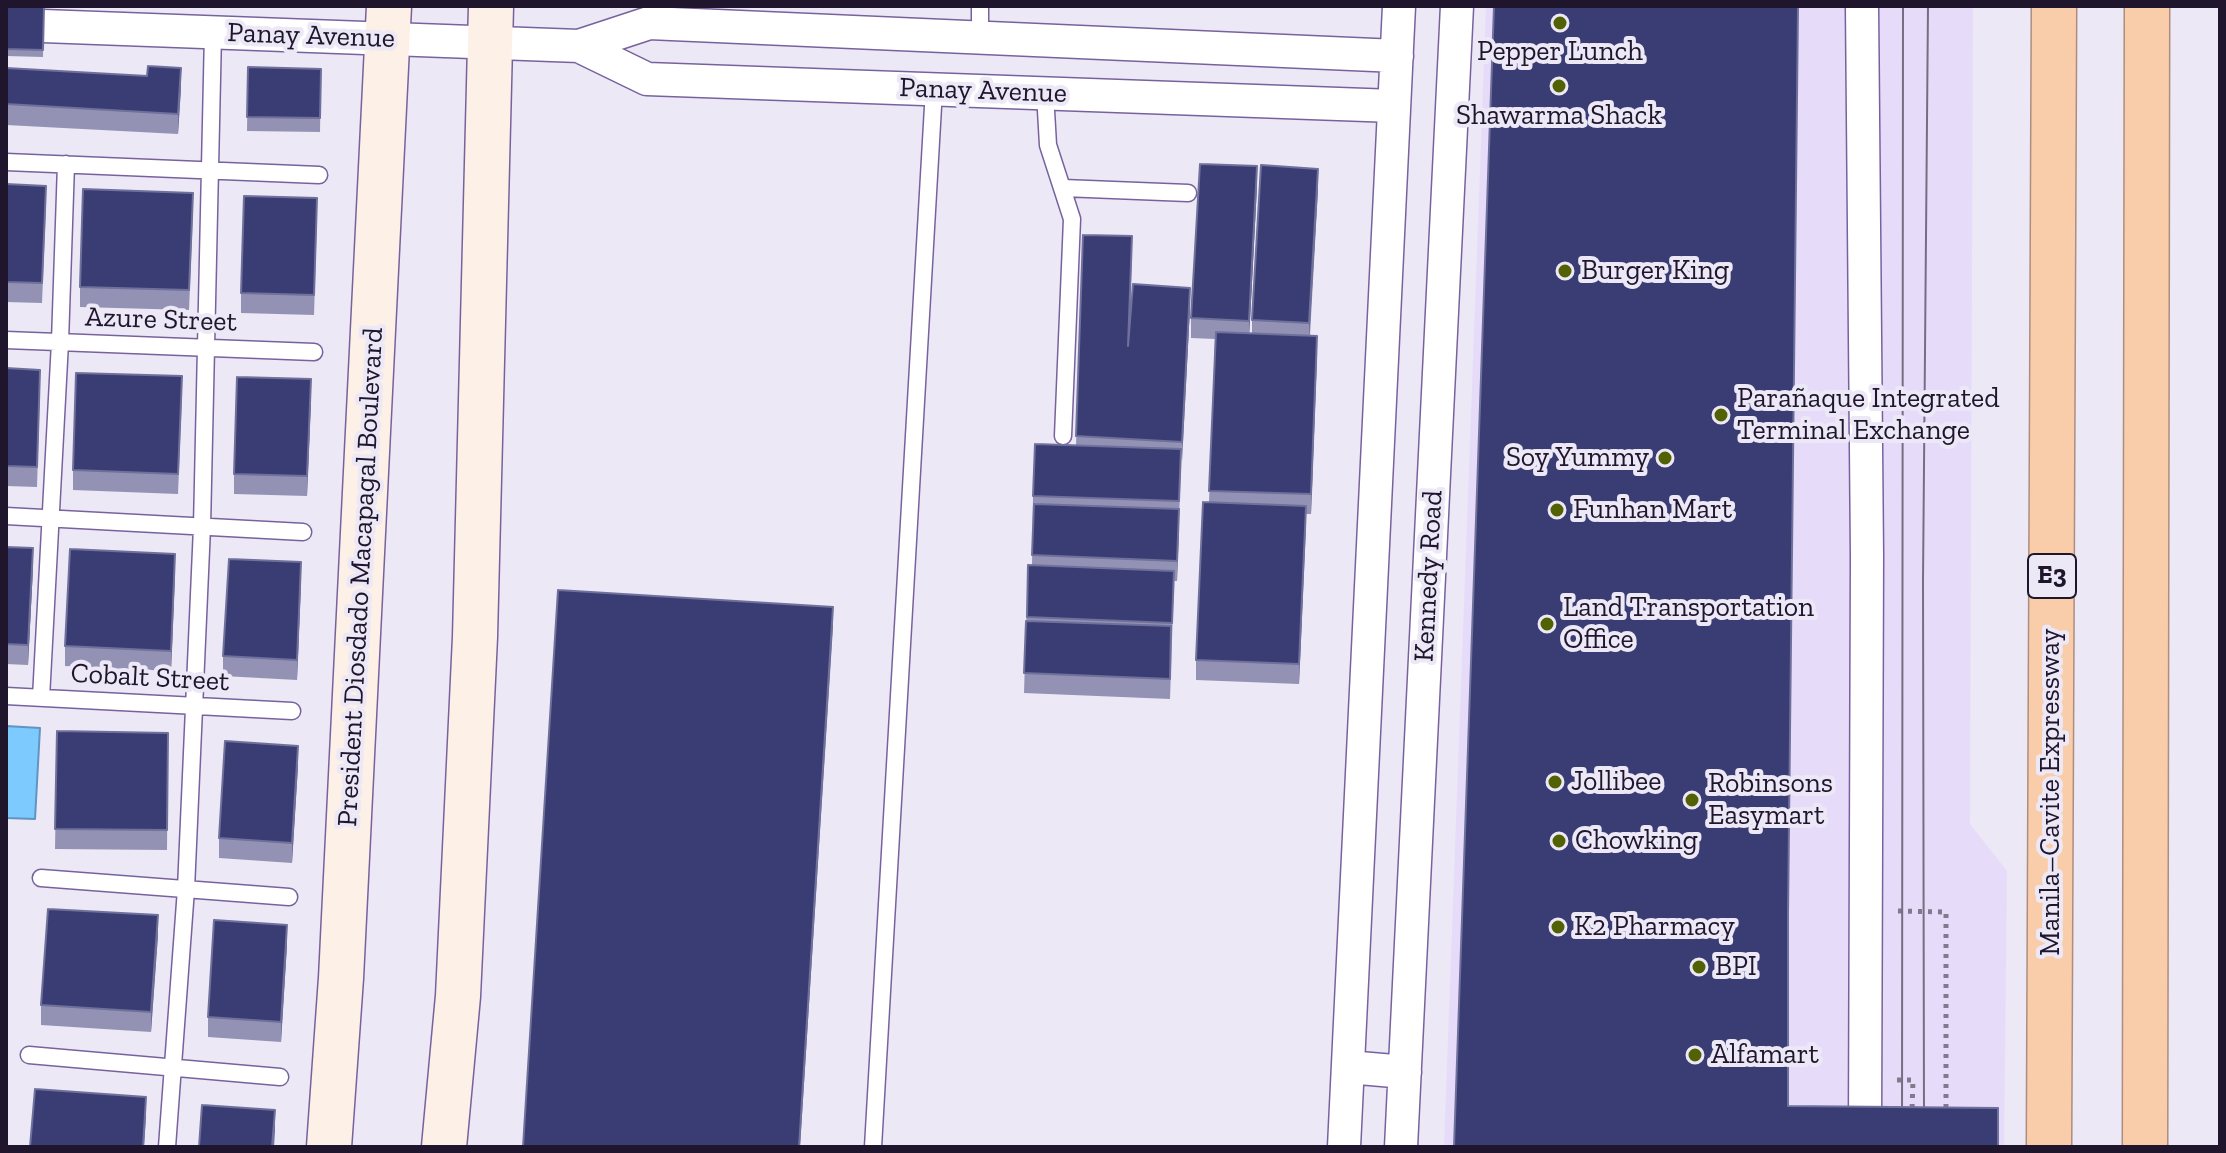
<!DOCTYPE html>
<meta charset="utf-8">
<style>
body{margin:0}
#map{position:relative;width:2226px;height:1153px;overflow:hidden;background:#ece8f6;font-family:"Zilla Slab",serif}
canvas{display:block}
.frame{position:absolute;inset:0;border:8px solid #1f162e;pointer-events:none}
</style>
<div id="map">
<canvas width="2226" height="1153"></canvas>
<div class="frame"></div>
</div>
<script>
const ctx = document.querySelector('canvas').getContext('2d');
ctx.lineJoin = 'round';
function fillPath(path, color) { ctx.fillStyle = color; ctx.fill(path, 'evenodd'); }
const poly = rows => new Path2D(rows.map(r => 'M' + r).join(''));
function stroke(path, color, width, dash) { ctx.strokeStyle = color; ctx.lineWidth = width; ctx.lineCap = dash ? 'butt' : 'round'; ctx.setLineDash(dash || []); ctx.stroke(path); }
function drawText(font, color, halo, rows, align = 'center') {
  ctx.font = font + ' "Zilla Slab",serif'; ctx.lineWidth = 8; ctx.setLineDash([]); ctx.textBaseline = 'middle'; ctx.strokeStyle = halo; ctx.fillStyle = color; for (const [text, x, y, turn = 0] of rows) {
    ctx.save(); ctx.translate(x, y); ctx.rotate((+turn || 0) * Math.PI / 180); ctx.textAlign = isNaN(turn) ? turn : align; if (halo) ctx.strokeText(text, 0, 0); ctx.fillText(text, 0, 0); ctx.restore();
  }
}
fillPath(poly([
 [1486,6,1973,6,1970,824,2007,871,2004,1147,1444,1147]
]), '#e6dcfa');
const water = poly([
 [6,726,40,728,35,819,6,818,6,726]
]);
fillPath(water, '#7dcafe');
stroke(water, '#6194c0', 2);
const lane = poly([
 [980,37,980,6],
 [1045,93,1048,145,1072,219,1063,436],
 [6,162,319,175],
 [1063,188,1188,193],
 [6,340,314,352],
 [6,516,303,532],
 [6,696,292,711],
 [41,698,60,342,66,164],
 [41,878,289,897],
 [29,1055,280,1077],
 [167,1147,186,889,202,527,213,33],
 [873,1147,934,89]
]);
const street = poly([
 [1862,6,1867,556,1865,1127],
 [43,26,579,46,649,23,1397,56],
 [579,46,647,79,1394,106],
 [1348,1067,1405,1072],
 [1344,1147,1399,6],
 [1401,1147,1457,6]
]);
const secondary = poly([
 [329,1147,341,978,389,6],
 [444,1147,458,996,475,637,491,6]
]);
const highway = poly([
 [2049,1147,2054,6],
 [2145,1147,2147,6]
]);
stroke(lane, '#78629e', 19);
stroke(street, '#78629e', 35);
stroke(secondary, '#78629e', 47);
stroke(highway, '#ad8d7f', 47);
stroke(poly([
 [1898,911,1946,912,1946,1114],
 [1897,1080,1913,1080,1912,1110]
]), '#817a8d', 5, [4, 6]);
stroke(lane, '#fff', 16);
stroke(street, '#fff', 32);
stroke(secondary, '#fdf0e6', 44);
stroke(highway, '#f9cdaa', 44);
stroke(poly([
 [1902,1124,1903,6],
 [1924,1125,1923,580,1928,6]
]), '#756e82', 2);
fillPath(poly([
 [6,6,44,6,43,57,6,56],
 [248,67,321,69,320,132,247,131],
 [6,68,147,76,181,88,178,134,6,125],
 [6,184,46,206,42,303,6,302],
 [1257,186,1249,333,1252,334,1252,320,1318,189,1310,336,1317,356,1311,514,1306,514,1299,684,1196,680,1196,660,1209,502,1215,339,1191,338,1191,318],
 [193,213,189,310,80,307,80,287],
 [317,218,314,315,241,313,241,293],
 [1083,235,1132,256,1129,330,1190,308,1181,462,1177,581,1174,581,1170,699,1024,693,1028,565,1032,566,1033,496,1076,445],
 [6,368,40,390,37,487,6,486],
 [182,396,178,494,73,490,73,470],
 [311,399,307,496,234,494,234,474],
 [6,547,33,568,28,665,6,664],
 [175,574,171,671,65,666,65,646],
 [301,582,297,680,223,676,223,656],
 [57,731,168,733,167,850,55,849],
 [298,766,292,863,219,858,219,838],
 [158,935,151,1032,41,1025,41,1005],
 [287,945,281,1042,208,1037,208,1017]
]), '#9392b5');
fillPath(poly([
 [181,68,181,88,178,134,178,114],
 [1257,166,1257,186,1249,341,1249,321],
 [1318,169,1318,189,1309,343,1309,323],
 [1190,288,1190,308,1182,462,1182,442],
 [1317,336,1317,356,1311,514,1311,494],
 [311,379,311,399,307,496,307,476],
 [1306,506,1306,526,1299,684,1299,664],
 [1179,509,1179,529,1177,581,1177,561],
 [33,548,33,568,28,665,28,645],
 [175,554,175,574,171,671,171,651],
 [301,562,301,582,297,680,297,660],
 [833,607,833,627,800,1147,799,1147],
 [298,746,298,766,292,863,292,843],
 [158,915,158,935,151,1032,151,1012],
 [287,925,287,945,281,1042,281,1022],
 [146,1097,146,1117,144,1147,143,1147],
 [275,1110,275,1131,274,1147,272,1147]
]), '#6f709b');
const building = poly([
 [6,6,44,6,43,50,6,49,6,6],
 [1494,6,1798,6,1788,914,1788,1106,1998,1108,1998,1147,1454,1147,1494,6],
 [148,66,181,68,178,114,6,104,6,68,147,76,148,66],
 [248,67,321,69,320,118,247,117,248,67],
 [1200,164,1257,166,1249,321,1191,318,1200,164],
 [1261,165,1318,169,1309,323,1252,320,1261,165],
 [6,184,46,186,42,283,6,282,6,184],
 [83,189,193,193,189,290,80,287,83,189],
 [244,196,317,198,314,295,241,293,244,196],
 [1083,235,1132,236,1128,346,1133,284,1190,288,1182,442,1076,436,1083,235],
 [1216,332,1317,336,1311,494,1209,491,1216,332],
 [6,368,40,370,37,467,6,466,6,368],
 [76,373,182,376,178,474,73,470,76,373],
 [237,377,311,379,307,476,234,474,237,377],
 [1035,444,1181,449,1179,501,1033,496,1035,444],
 [1203,502,1306,506,1299,664,1196,660,1203,502],
 [1034,504,1179,509,1177,561,1032,555,1034,504],
 [6,547,33,548,28,645,6,644,6,547],
 [70,549,175,554,171,651,65,646,70,549],
 [229,559,301,562,297,660,223,656,229,559],
 [1028,565,1174,571,1172,623,1027,617,1028,565],
 [558,590,833,607,799,1147,523,1147,558,590],
 [1026,621,1171,626,1170,679,1024,673,1026,621],
 [57,731,168,733,167,830,55,829,57,731],
 [225,741,298,746,292,843,219,838,225,741],
 [48,909,158,915,151,1012,41,1005,48,909],
 [214,920,287,925,281,1022,208,1017,214,920],
 [35,1089,146,1097,143,1147,30,1147,35,1089],
 [202,1105,275,1110,272,1147,199,1147,202,1105]
]);
fillPath(building, '#3a3c74');
stroke(building, '#6f709b', 2);
for (const [x, y, r, color] of [
 [1560,23,8,"#526103"],
 [1559,86,8,"#526103"],
 [1565,271,8,"#526103"],
 [1721,415,8,"#526103"],
 [1665,458,8,"#526103"],
 [1557,510,8,"#526103"],
 [1547,624,8,"#526103"],
 [1555,782,8,"#526103"],
 [1692,800,8,"#526103"],
 [1559,841,8,"#526103"],
 [1558,927,8,"#526103"],
 [1699,967,8,"#526103"],
 [1695,1055,8,"#526103"]
]) { const dot = new Path2D(); dot.arc(x, y, r, 0, 2 * Math.PI); ctx.fillStyle = color; ctx.fill(dot); stroke(dot, '#ece8f6', 3); }
for (const [x, y, w] of [
 [2052,576,48]
]) { const box = new Path2D(); box.roundRect(x - w / 2, y - 22, w, 44, 6); ctx.fillStyle = '#ece8f6'; ctx.fill(box); stroke(box, '#1f162e', 2); }
drawText('bold 26px', '#1f162e', null, [
 ["E3",2052,576]
]);
drawText('28px', '#1f162e', '#ece8f6', [
 ["Panay Avenue",311,36,2],
 ["Panay Avenue",983,91,2],
 ["Azure Street",161,320,2],
 ["Kennedy Road",1429,576,-87],
 ["President Diosdado Macapagal Boulevard",361,577,-87],
 ["Cobalt Street",150,678,3],
 ["Manila–Cavite Expressway",2051,792,-90]
]);
drawText('28px', '#1f162e', '#ece8f6', [
 ["Pepper Lunch",1560,52,"center"],
 ["Shawarma Shack",1559,116,"center"],
 ["Burger King",1581,271],
 ["Parañaque Integrated",1737,399],
 ["Terminal Exchange",1737,431],
 ["Soy Yummy",1649,458,"right"],
 ["Funhan Mart",1573,510],
 ["Land Transportation",1563,608],
 ["Office",1563,640],
 ["Jollibee",1571,782],
 ["Robinsons",1708,784],
 ["Easymart",1708,816],
 ["Chowking",1575,841],
 ["K2 Pharmacy",1574,927],
 ["BPI",1715,967],
 ["Alfamart",1711,1055]
], 'left');
</script>
